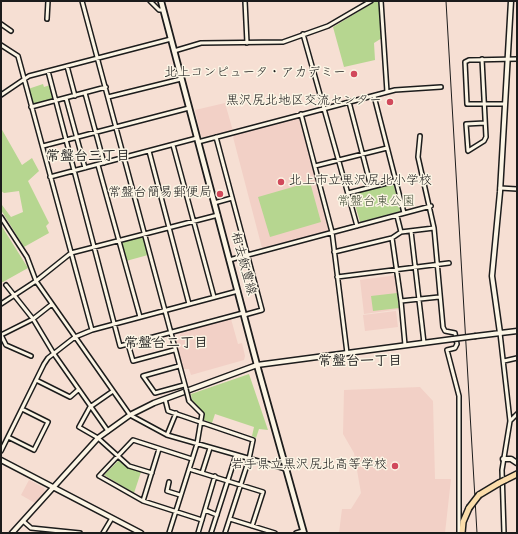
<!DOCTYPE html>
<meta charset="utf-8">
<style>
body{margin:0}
#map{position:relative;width:518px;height:534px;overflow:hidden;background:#f6dfd3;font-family:Dekko,sans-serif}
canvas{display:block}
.frame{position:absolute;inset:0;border:2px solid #1c1c1c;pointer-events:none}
</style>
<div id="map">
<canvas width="518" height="534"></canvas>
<div class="frame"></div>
</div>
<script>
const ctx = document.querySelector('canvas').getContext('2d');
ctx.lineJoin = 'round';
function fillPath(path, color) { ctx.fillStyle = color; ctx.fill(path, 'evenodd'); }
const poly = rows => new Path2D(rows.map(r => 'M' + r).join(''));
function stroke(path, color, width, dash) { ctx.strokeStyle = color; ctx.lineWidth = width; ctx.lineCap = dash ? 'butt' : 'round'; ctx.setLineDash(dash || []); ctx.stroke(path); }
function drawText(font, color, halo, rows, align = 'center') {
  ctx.font = font + ' Dekko,"Klee One",sans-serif'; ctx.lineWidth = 3; ctx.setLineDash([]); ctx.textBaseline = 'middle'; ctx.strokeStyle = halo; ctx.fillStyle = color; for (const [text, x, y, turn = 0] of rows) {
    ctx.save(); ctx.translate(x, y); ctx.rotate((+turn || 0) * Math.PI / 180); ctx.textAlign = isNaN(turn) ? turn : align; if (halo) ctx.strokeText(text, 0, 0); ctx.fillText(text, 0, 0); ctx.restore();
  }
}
fillPath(poly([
 [225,103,233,131,205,138,201,136,195,110],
 [300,117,329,227,328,231,262,248,233,137,235,134],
 [397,275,401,309,364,314,360,280],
 [396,311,398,327,365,331,363,315],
 [229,318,231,319,238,344,242,343,245,356,244,360,191,375,189,369,183,369,175,340,180,339,180,333],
 [420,387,433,401,435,479,451,479,445,533,339,533,342,509,351,509,361,493,354,453,343,434,344,390],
 [29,480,44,488,45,493,35,503,21,495]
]), '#f2d0c6');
fillPath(poly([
 [376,1,379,1,382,38,374,43,375,60,344,67,333,27],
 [43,84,44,87,50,85,54,100,33,105,28,89],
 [1,128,22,165,32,158,39,171,28,181,49,223,46,226,49,233,24,247,1,210,2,205,11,217,23,212,19,191,4,193,1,191],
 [310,182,321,222,270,237,258,197],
 [393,183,401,211,360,222,352,194],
 [1,225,28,268,3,282,1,282],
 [143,237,148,255,126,261,122,242],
 [397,293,399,308,373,311,371,296],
 [249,374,268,430,259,429,256,438,252,436,254,427,215,414,212,423,204,420,204,413,192,400,191,394],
 [119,460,128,468,141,472,134,493,104,475]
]), '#b6d690');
const minor = poly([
 [82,1,186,389],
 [150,1,159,10,163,10],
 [245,1,247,43],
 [381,1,387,92],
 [47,19,48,1],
 [1,24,11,31],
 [303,34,357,226],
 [1,45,18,56,92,330],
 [174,51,201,43,283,42,328,26,371,1],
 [482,59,486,137,484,141,468,151,466,124,485,123],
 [67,66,75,96],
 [48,71,120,346,243,313],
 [85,93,104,163],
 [1,95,29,76,171,39],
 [374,96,404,213],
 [108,97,181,79],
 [66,98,85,168],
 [349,102,371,187],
 [505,104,467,104,465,62,469,60,517,59],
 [31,107,106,87],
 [301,114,332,232,347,353],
 [420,136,418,157,434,228,443,327,445,331,455,333,457,344,455,348,447,350,459,396,459,533],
 [216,137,262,310,244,315],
 [198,142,395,90,441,87],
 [173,145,214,297],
 [43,146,189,108],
 [149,151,189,304],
 [98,165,140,317],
 [315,166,387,148],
 [50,177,197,138],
 [500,188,517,189],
 [348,193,395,181],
 [214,203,232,198],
 [397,216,401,232],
 [1,217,27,257,36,281,130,415,167,435,286,469],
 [411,231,424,343],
 [392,238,401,301,405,345],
 [334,252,392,238,401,232,434,228],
 [229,260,431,206],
 [337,277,449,263],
 [6,285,33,319,54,354,108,431],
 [401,301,439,297],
 [1,304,36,281,71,253,218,215],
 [500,333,510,421,502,470,504,533],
 [1,335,33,319,52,304],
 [1,335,6,345,31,356],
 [128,344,133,361,174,350],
 [504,361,517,358],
 [179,366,143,376,155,393,184,385],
 [36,380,70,397,78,390],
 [113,391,90,407,79,427,98,438,129,466,152,473],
 [165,399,168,411,253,440,249,459,225,533],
 [510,421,517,414],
 [167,435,176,413],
 [8,437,34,450,48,422,22,409],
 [1,451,44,364,48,358,75,337,92,330,238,291],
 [192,459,133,440,99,476,143,501,202,520],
 [189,469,263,492,252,526],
 [202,473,210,448],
 [169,482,167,491,180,495],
 [143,501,159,449],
 [205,510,217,515],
 [230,519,275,533],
 [23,521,31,528,80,533],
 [103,533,112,518],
 [169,533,197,444,202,414,189,401],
 [198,533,215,476],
 [211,533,236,455],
 [296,533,303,531]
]);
const tertiary = poly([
 [500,333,492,276,500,192,511,1],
 [476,336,517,331],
 [503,459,511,459,517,463],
 [1,460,141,533],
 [12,533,98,438,130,415,154,403,257,365,453,339]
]);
const secondary = poly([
 [161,1,257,365,304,533]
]);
const primary = poly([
 [505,480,517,474],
 [479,495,499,483],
 [462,533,463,522,469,508]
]);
stroke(minor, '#1c1c1c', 6);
stroke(tertiary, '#1c1c1c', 7);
stroke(secondary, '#1c1c1c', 8);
stroke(primary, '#1c1c1c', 8);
stroke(minor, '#fcf5e5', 3);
stroke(tertiary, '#fcf5e5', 4);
stroke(secondary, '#fcf5e5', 4.5);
stroke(primary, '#fbddab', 5);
stroke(poly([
 [446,1,477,533]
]), '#1c1c1c', 1);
const minorBridge = poly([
 [186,389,189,401]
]);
const tertiaryBridge = poly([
 [453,339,476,336]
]);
const primaryBridge = poly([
 [499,483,505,480],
 [469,508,479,495]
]);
stroke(minorBridge, '#1c1c1c', 6, []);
stroke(tertiaryBridge, '#1c1c1c', 7, []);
stroke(primaryBridge, '#1c1c1c', 8, []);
stroke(minorBridge, '#fcf5e5', 3);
stroke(tertiaryBridge, '#fcf5e5', 4);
stroke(primaryBridge, '#fbddab', 5);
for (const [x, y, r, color] of [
 [354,74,4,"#d1495b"],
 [390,102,4,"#d1495b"],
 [281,182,4,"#d1495b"],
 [220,194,4,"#d1495b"],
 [395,466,4,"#d1495b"]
]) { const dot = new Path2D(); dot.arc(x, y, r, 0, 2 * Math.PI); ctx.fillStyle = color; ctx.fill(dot); stroke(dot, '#fcf5e5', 1.5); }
drawText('13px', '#1c1c1c', '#fcf5e5', [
 ["北上コンピュータ・アカデミー",346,74],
 ["黒沢尻北地区交流センター",382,102],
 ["北上市立黒沢尻北小学校",289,182,"left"],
 ["常盤台簡易郵便局",212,194],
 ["岩手県立黒沢尻北高等学校",387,466]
], 'right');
drawText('13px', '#4a543f', '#fcf5e5', [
 ["常盤台東公園",376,203]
]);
drawText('13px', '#1c1c1c', '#fcf5e5', [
 ["相去飯豊線",242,264,75]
]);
drawText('bold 14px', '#1c1c1c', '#fcf5e5', [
 ["常盤台三丁目",88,158],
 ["常盤台二丁目",166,345],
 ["常盤台一丁目",360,363]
]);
</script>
